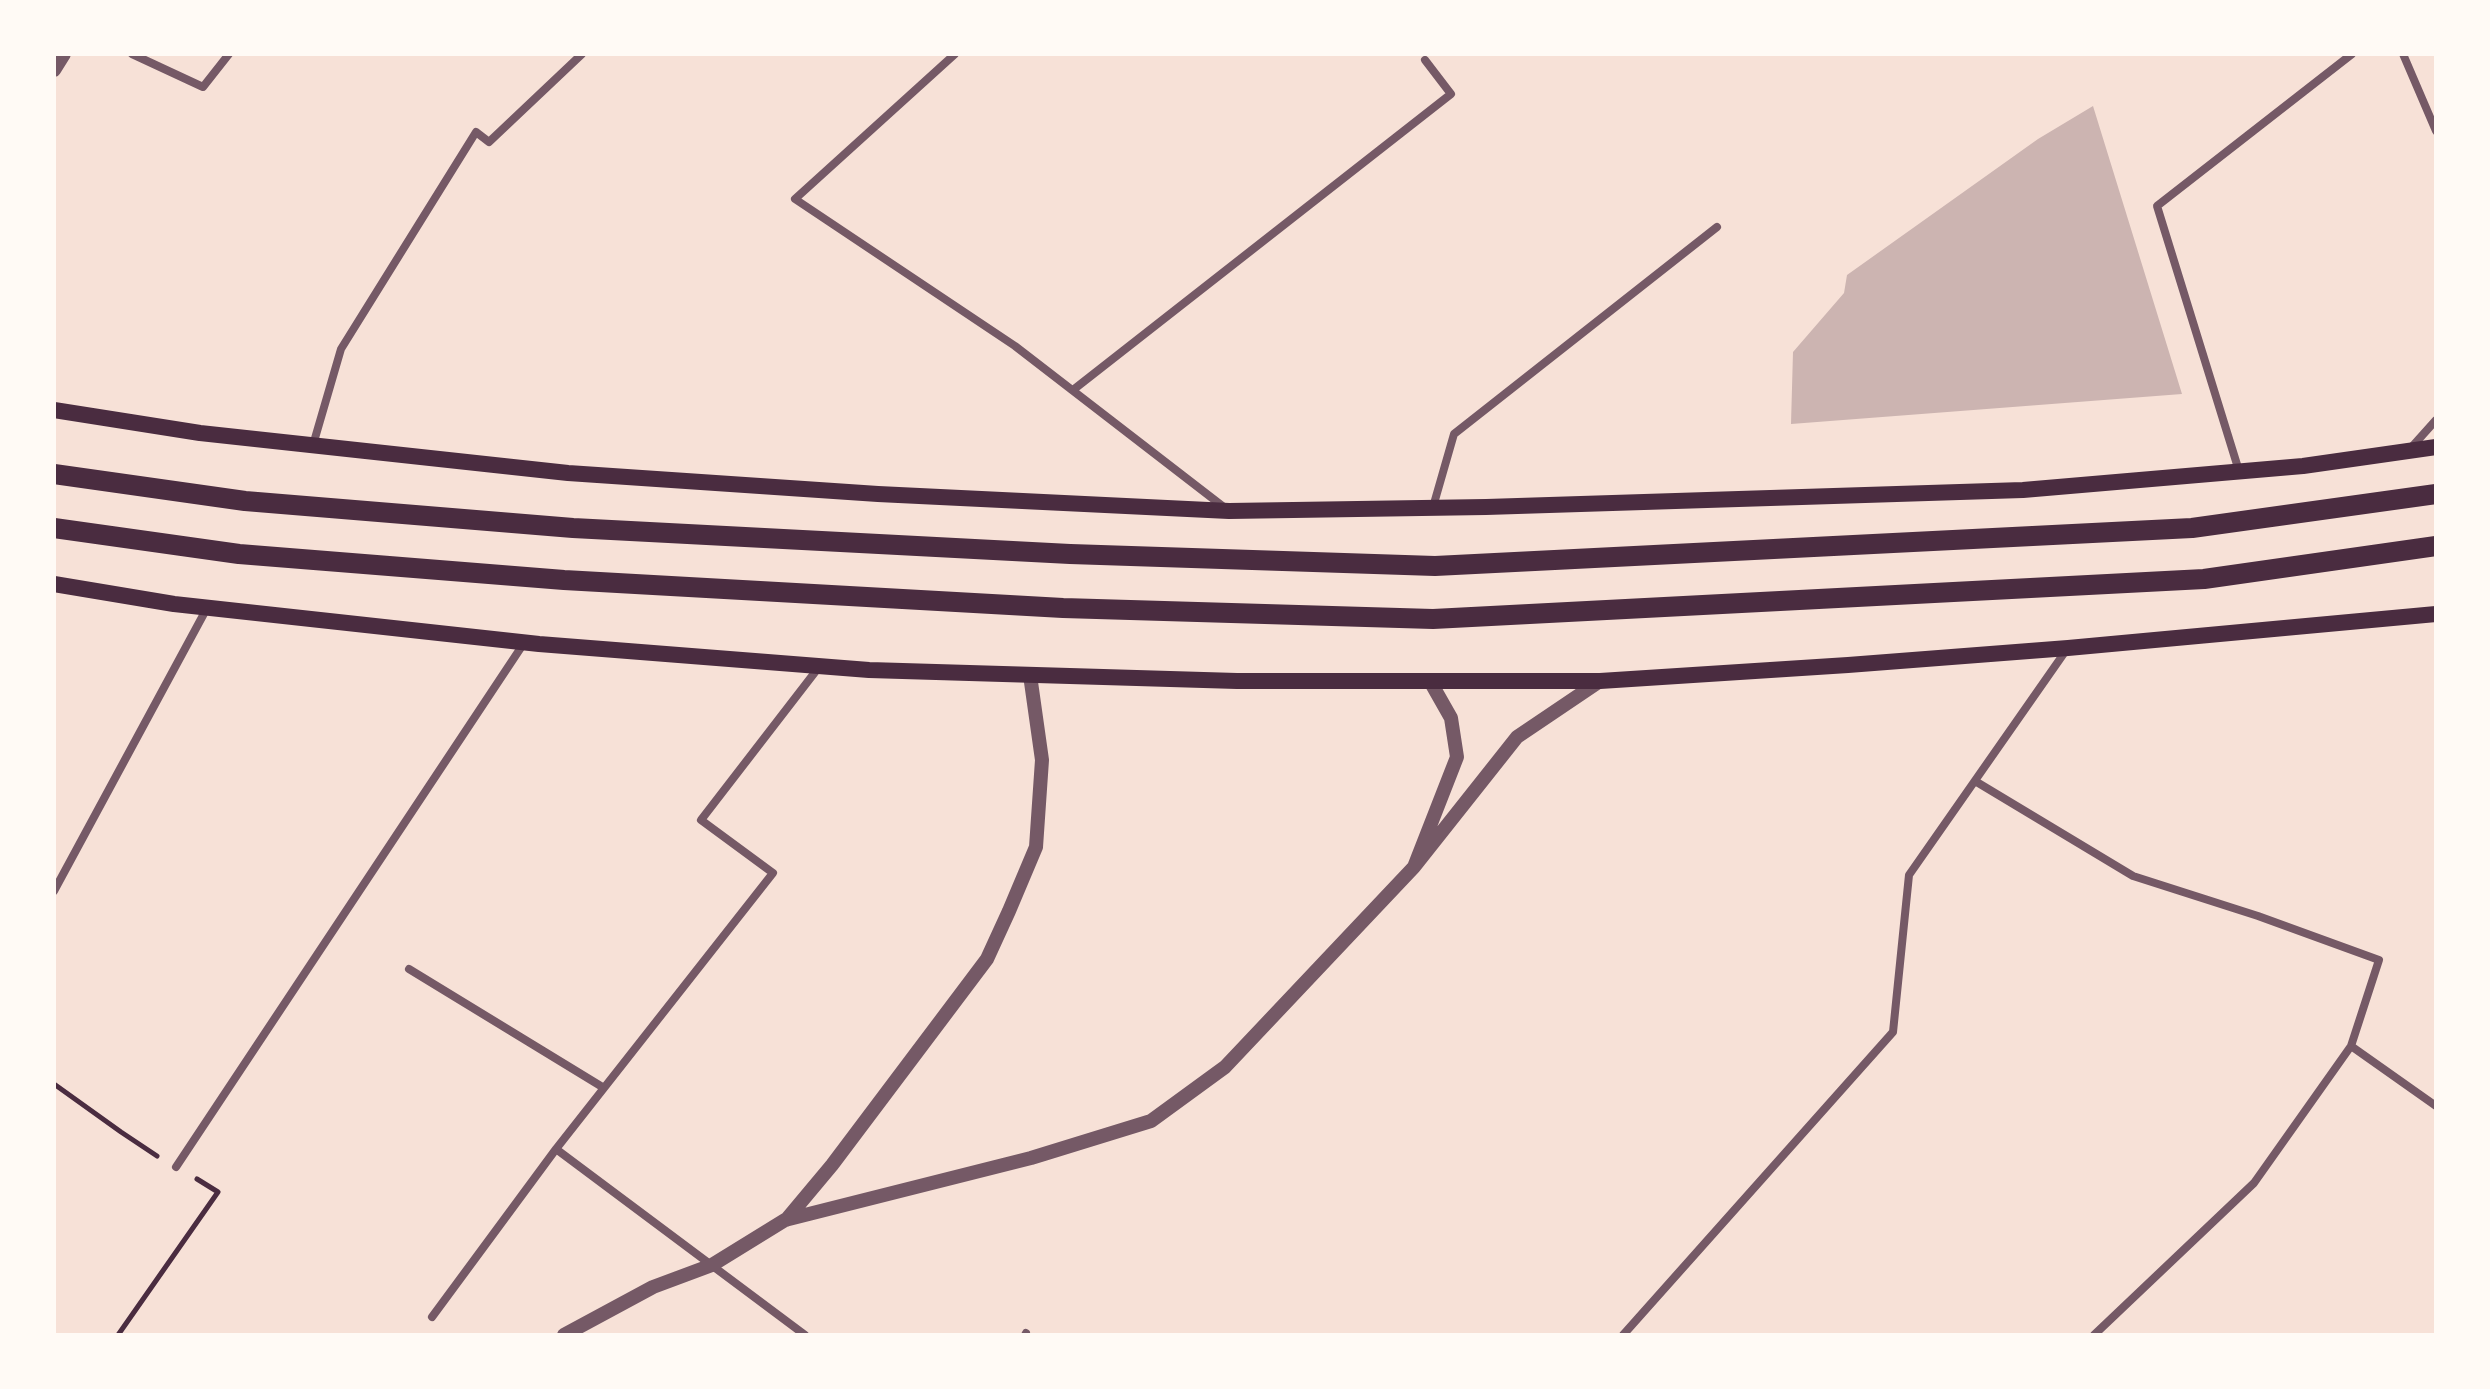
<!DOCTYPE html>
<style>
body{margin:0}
#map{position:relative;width:2490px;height:1389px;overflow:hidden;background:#f7e1d7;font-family:"Noto Sans",sans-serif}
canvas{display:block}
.frame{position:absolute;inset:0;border:56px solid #fffaf5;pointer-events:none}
</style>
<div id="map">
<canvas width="2490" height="1389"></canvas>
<div class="frame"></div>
</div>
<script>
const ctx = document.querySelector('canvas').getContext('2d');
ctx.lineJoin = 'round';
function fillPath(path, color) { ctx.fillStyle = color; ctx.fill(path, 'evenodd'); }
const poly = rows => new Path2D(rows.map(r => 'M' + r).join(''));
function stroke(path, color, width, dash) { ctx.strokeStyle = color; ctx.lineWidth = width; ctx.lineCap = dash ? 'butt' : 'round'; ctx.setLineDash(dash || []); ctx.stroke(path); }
fillPath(poly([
 [2093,106,2182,394,1791,424,1793,352,1844,293,1847,275,2038,139]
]), '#ccb4b1');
stroke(poly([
 [54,1084,121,1132,157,1156],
 [118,1335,218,1192,197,1179]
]), '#4a2c40', 5);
stroke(poly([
 [132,54,203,87,229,54],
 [955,54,795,199,1015,346,1225,508],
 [2403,54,2436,131],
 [1073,390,1451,94,1425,60],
 [313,445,341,349,476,132,489,142,582,54],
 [2410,449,2436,420],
 [2239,471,2157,206,2352,54],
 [1433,507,1454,434,1717,227],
 [1975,781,2133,876,2258,916,2379,960,2351,1046,2254,1183,2094,1335],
 [54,891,207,608],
 [409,969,604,1088],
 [2351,1046,2436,1106],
 [556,1149,805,1335],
 [176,1167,524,643],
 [432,1317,556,1149,773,873,701,820,819,667],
 [1025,1335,1026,1333],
 [1623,1335,1893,1032,1909,875,2067,649]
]), '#755966', 8);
stroke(poly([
 [54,70,64,54],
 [1430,681,1451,718,1457,757,1414,867,1517,737,1600,681],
 [786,1220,832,1165,987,959,1009,911,1036,847,1042,760,1030,675],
 [564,1335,653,1287,712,1265,785,1220,1031,1158,1151,1121,1225,1067,1414,867]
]), '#755966', 14);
stroke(poly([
 [54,410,200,433,568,473,878,494,1229,511,1486,507,2023,490,2303,466,2436,447],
 [54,584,174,604,539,644,869,670,1237,681,1600,681,1848,665,2068,648,2436,614]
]), '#4a2c40', 16);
stroke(poly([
 [54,474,245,501,573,528,1070,554,1435,566,2192,528,2436,494],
 [54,528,239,554,564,580,1063,608,1433,619,2204,579,2436,546]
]), '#4a2c40', 20);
</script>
